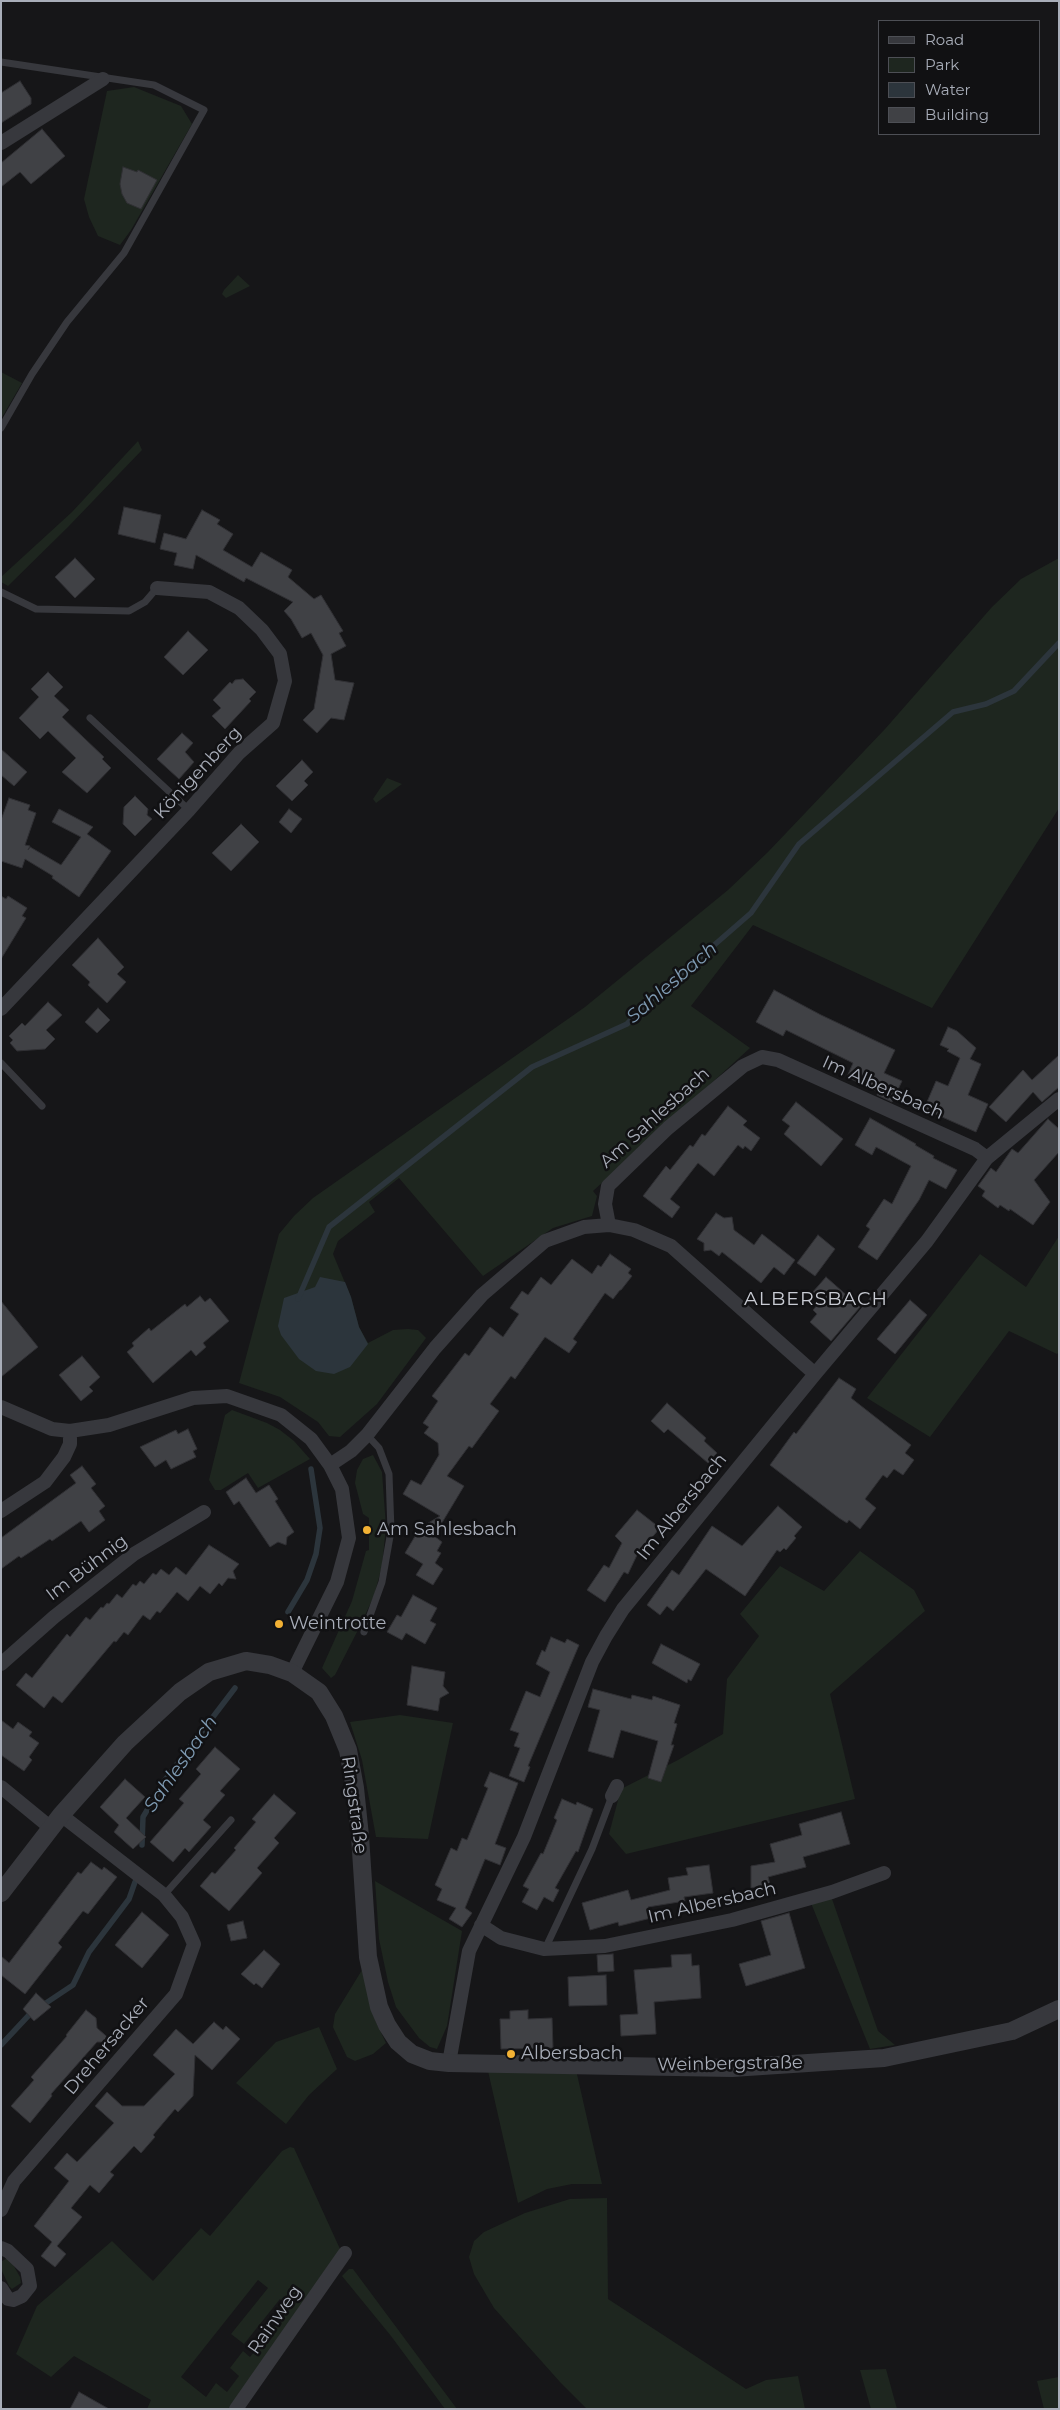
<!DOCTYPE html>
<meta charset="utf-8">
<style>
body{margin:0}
#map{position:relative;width:1060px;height:2410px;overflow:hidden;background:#161618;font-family:Montserrat,sans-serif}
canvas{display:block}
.frame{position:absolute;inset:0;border:2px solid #a8adb8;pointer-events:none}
.legend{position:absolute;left:878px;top:20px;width:162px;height:115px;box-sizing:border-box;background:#111113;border:1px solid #4d4f55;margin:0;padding:6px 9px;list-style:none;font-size:15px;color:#a8adb8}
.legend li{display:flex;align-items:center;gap:10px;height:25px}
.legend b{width:25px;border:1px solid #4d4f55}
</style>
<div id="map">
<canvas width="1060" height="2410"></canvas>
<div class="frame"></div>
<ul class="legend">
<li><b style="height:6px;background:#37383d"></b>Road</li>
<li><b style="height:14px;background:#1e261f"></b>Park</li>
<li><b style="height:14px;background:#2c353c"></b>Water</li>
<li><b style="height:14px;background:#404145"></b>Building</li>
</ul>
</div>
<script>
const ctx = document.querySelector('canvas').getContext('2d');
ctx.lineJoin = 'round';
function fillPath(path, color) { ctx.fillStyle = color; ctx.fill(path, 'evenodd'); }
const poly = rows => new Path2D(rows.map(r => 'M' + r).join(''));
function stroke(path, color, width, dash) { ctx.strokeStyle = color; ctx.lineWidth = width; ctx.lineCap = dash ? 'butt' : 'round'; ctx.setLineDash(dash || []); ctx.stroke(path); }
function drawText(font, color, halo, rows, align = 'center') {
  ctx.font = font + ' Montserrat,sans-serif'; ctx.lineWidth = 5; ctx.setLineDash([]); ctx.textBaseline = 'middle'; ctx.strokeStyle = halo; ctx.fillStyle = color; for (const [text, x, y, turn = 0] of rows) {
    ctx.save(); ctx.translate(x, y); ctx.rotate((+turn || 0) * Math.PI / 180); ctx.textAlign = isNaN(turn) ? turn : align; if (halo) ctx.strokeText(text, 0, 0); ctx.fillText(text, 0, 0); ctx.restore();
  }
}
fillPath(poly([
 [134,87,181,106,192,124,131,230,120,245,98,236,89,217,84,199,107,91],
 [238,275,250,286,226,298,222,294,224,290],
 [1,372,22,383,1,419],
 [138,441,142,450,68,527,8,586,1,582,1,577,72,512],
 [1059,558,1059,808,932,1008,753,925,691,1006,750,1048,593,1191,597,1196,592,1216,553,1228,483,1276,399,1178,369,1202,375,1212,338,1241,333,1254,351,1297,359,1327,368,1343,393,1330,408,1329,418,1330,426,1338,377,1404,340,1437,329,1436,318,1422,280,1397,239,1383,279,1234,294,1216,313,1198,585,1007,728,890,768,852,885,729,992,607,1021,579],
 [387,778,402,784,376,803,373,799],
 [1059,1236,1059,1352,1057,1354,1009,1331,930,1437,867,1398,980,1254,1026,1287],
 [232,1410,267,1423,280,1430,294,1441,310,1459,258,1488,248,1473,221,1490,215,1490,209,1480,225,1415],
 [373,1455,382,1472,386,1527,382,1566,374,1596,358,1630,335,1675,331,1678,322,1668,352,1601,366,1551,369,1550,369,1518,363,1514,355,1483,357,1470,363,1459],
 [860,1551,914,1590,925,1611,830,1694,855,1799,626,1854,609,1834,621,1789,678,1760,723,1734,727,1679,759,1636,740,1614,780,1566,824,1591],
 [400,1715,453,1723,428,1839,376,1837,362,1760,350,1722],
 [375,1881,462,1931,447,2026,437,2049,430,2047,419,2038,396,2007,388,1982,379,1939],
 [831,1896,878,2031,895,2045,870,2049,811,1903],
 [362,1970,376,2022,386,2043,373,2054,355,2061,347,2057,333,2027,335,2014],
 [319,2027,337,2069,309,2095,286,2124,236,2083,276,2042],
 [576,2070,602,2184,572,2184,547,2189,518,2203,488,2071],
 [290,2147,294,2148,340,2249,335,2261,228,2409,147,2409,151,2400,74,2356,51,2377,16,2354,37,2306,112,2241,153,2281,201,2228,210,2236,282,2151],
 [258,2280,268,2288,231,2334,244,2344,280,2299,290,2307,250,2357,243,2351,230,2368,239,2376,227,2392,216,2383,206,2397,181,2377],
 [607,2198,608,2299,746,2389,766,2380,798,2376,805,2409,587,2409,560,2382,494,2308,474,2274,469,2257,474,2241,484,2232,525,2213,570,2199],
 [6,2259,10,2259,20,2277,21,2283,12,2289,9,2286,1,2269,2,2261],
 [349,2269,353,2269,457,2409,445,2409,391,2336,342,2276],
 [886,2369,897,2409,871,2409,860,2370],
 [1059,2377,1059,2409,1044,2409,1037,2381]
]), '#1e261f');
fillPath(poly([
 [320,1277,345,1282,351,1297,359,1327,368,1344,350,1367,334,1374,316,1371,299,1359,281,1335,278,1326,284,1298,315,1287]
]), '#2c353c');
stroke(poly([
 [298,1299,329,1227,532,1067,627,1024,643,1007,751,913,799,844,953,712,986,704,1014,691,1059,643],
 [288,1612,307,1580,316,1554,320,1528,311,1469],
 [142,1845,143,1817,165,1780,235,1688],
 [46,2003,73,1985,89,1952,129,1899,135,1882],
 [1,2045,29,2015]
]), '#2c353c', 5.5);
const building = poly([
 [20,81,31,98,31,104,1,123,1,93,20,81],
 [42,129,65,156,31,184,20,172,1,187,1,163,42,129],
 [123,167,137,172,138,170,157,180,141,209,127,203,122,194,120,184,123,167],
 [124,507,161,515,155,543,118,534,124,507],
 [202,510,220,520,217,524,233,534,223,550,252,567,261,552,292,570,288,577,314,599,321,595,343,631,339,633,346,646,331,654,335,680,354,683,344,720,331,718,317,733,303,720,314,709,323,655,311,633,302,638,291,619,284,611,293,602,246,578,244,582,196,555,193,569,174,565,177,553,160,549,164,533,186,539,202,510],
 [75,558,95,579,75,598,55,577,75,558],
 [188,631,208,650,183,675,164,657,188,631],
 [48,672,63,687,54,696,69,710,62,717,104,757,102,759,111,768,87,793,62,772,76,758,48,731,40,739,19,718,39,697,31,689,48,672],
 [243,679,256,692,249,699,251,701,225,729,212,716,221,708,213,700,230,682,232,684,235,680,243,679],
 [182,733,193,743,185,752,194,762,179,779,157,759,182,733],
 [1,749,27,772,14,786,1,775,1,749],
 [302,760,313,772,304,781,308,785,292,801,276,786,302,760],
 [135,796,148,809,147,815,152,819,135,836,123,824,124,807,135,796],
 [9,798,30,805,28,810,36,813,25,845,30,846,28,850,30,847,61,865,81,837,52,822,59,809,93,827,87,834,111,851,79,897,52,878,53,876,25,859,22,868,1,861,1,820,9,798],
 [289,809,302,819,291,833,279,822,289,809],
 [241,824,259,842,231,871,212,853,241,824],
 [1,896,6,899,8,896,27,908,22,916,26,918,1,959,1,896],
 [98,938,124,967,117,974,126,982,107,1003,88,985,90,982,72,965,98,938],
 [774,990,821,1015,895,1050,884,1073,902,1081,892,1102,877,1095,878,1092,847,1077,853,1063,786,1030,783,1036,756,1022,774,990],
 [48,1002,62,1015,46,1030,55,1039,45,1049,17,1051,10,1043,13,1040,9,1036,22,1023,25,1026,48,1002],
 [98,1008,110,1020,97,1033,85,1022,98,1008],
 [948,1027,957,1031,976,1048,970,1059,981,1064,968,1095,988,1104,976,1132,924,1109,936,1081,948,1086,960,1058,947,1051,949,1049,940,1045,948,1027],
 [1059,1055,1059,1087,1042,1102,1033,1092,1006,1122,989,1107,1023,1070,1032,1080,1059,1055],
 [796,1102,843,1139,821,1166,784,1134,790,1126,782,1120,796,1102],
 [728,1106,747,1121,743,1125,760,1138,751,1151,745,1146,743,1149,738,1145,714,1176,698,1163,670,1199,680,1207,672,1218,643,1196,666,1166,670,1170,690,1145,693,1147,702,1134,705,1136,728,1106],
 [870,1118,916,1144,915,1145,934,1156,933,1158,957,1170,946,1189,929,1180,919,1200,877,1260,858,1247,870,1229,866,1226,884,1199,892,1204,911,1166,876,1147,872,1155,855,1145,870,1118],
 [1048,1119,1059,1129,1059,1152,1034,1180,1050,1202,1033,1225,1010,1209,1009,1211,1000,1205,998,1208,982,1196,985,1191,978,1186,991,1168,996,1172,1012,1149,1018,1153,1048,1119],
 [716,1213,724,1218,732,1217,734,1230,754,1245,762,1234,795,1260,784,1275,774,1267,761,1283,722,1252,719,1256,711,1250,704,1251,704,1243,697,1239,716,1213],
 [818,1235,835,1249,815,1276,797,1263,818,1235],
 [610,1254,631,1269,628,1273,632,1276,621,1290,620,1290,613,1299,605,1293,573,1339,577,1342,569,1353,545,1337,515,1379,511,1376,490,1404,499,1411,472,1448,469,1446,447,1476,464,1486,434,1536,442,1542,437,1551,441,1553,435,1563,443,1569,433,1585,416,1575,423,1564,405,1553,420,1528,440,1516,403,1494,411,1480,421,1485,439,1455,438,1443,424,1433,429,1427,423,1423,438,1401,432,1396,465,1353,469,1356,490,1327,503,1337,519,1314,510,1308,522,1291,528,1295,541,1277,551,1285,572,1259,592,1274,598,1265,601,1267,610,1254],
 [826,1277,860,1307,831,1341,810,1322,817,1314,813,1310,821,1301,812,1293,826,1277],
 [200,1296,205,1302,210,1298,229,1321,203,1343,206,1347,196,1356,191,1350,153,1383,127,1352,134,1346,132,1343,149,1328,151,1331,185,1304,187,1307,200,1296],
 [910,1300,927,1315,895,1354,877,1339,910,1300],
 [1,1301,38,1347,1,1377,1,1301],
 [82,1356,100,1377,89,1387,93,1391,81,1401,59,1375,82,1356],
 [839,1378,856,1389,851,1398,911,1445,905,1453,914,1460,903,1475,894,1469,887,1478,883,1475,865,1499,876,1508,860,1529,849,1520,847,1523,839,1518,770,1465,794,1432,796,1434,839,1378],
 [667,1403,706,1438,704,1441,717,1453,708,1463,668,1429,664,1433,651,1421,667,1403],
 [188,1429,197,1449,193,1451,196,1457,171,1469,166,1460,155,1467,140,1447,176,1430,178,1434,188,1429],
 [82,1466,96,1484,91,1488,105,1506,99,1511,105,1520,89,1532,81,1521,52,1541,50,1539,21,1558,19,1556,1,1569,1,1538,76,1483,70,1475,82,1466],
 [246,1478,256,1493,269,1485,278,1499,275,1501,294,1532,287,1537,286,1545,278,1542,270,1547,239,1501,234,1505,226,1492,246,1478],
 [778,1506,802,1527,794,1536,796,1538,786,1550,784,1548,780,1552,777,1550,745,1596,706,1569,673,1611,667,1606,660,1615,647,1605,672,1570,679,1575,712,1526,742,1546,778,1506],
 [637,1510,660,1528,637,1555,628,1574,624,1572,605,1602,587,1590,604,1565,609,1568,622,1543,615,1536,637,1510],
 [209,1545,239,1564,233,1571,236,1579,228,1578,222,1586,219,1583,210,1594,200,1586,188,1601,177,1592,160,1613,157,1611,150,1620,143,1615,128,1635,124,1632,116,1642,114,1641,62,1703,53,1696,44,1708,16,1685,26,1673,32,1678,67,1634,70,1637,86,1617,90,1620,101,1607,103,1608,107,1603,109,1604,117,1594,122,1598,133,1584,136,1586,140,1581,144,1584,153,1573,156,1575,161,1569,169,1575,176,1567,186,1575,209,1545],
 [413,1595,437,1608,430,1621,436,1624,425,1644,406,1633,402,1640,387,1632,397,1615,401,1617,413,1595],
 [551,1637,565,1643,567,1639,579,1645,528,1766,530,1767,524,1782,509,1776,520,1748,514,1746,519,1733,510,1730,526,1691,540,1697,550,1672,536,1664,542,1650,545,1652,551,1637],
 [661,1644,700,1664,691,1681,688,1679,687,1683,652,1663,661,1644],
 [412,1666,445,1672,443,1686,449,1693,440,1698,438,1711,407,1705,412,1666],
 [593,1689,631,1699,632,1695,652,1700,653,1696,680,1705,674,1723,677,1724,671,1745,674,1745,661,1782,648,1778,658,1741,621,1730,613,1758,588,1751,600,1710,588,1707,593,1689],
 [1,1720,13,1729,18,1722,32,1732,29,1736,39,1743,29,1757,32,1760,24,1771,1,1755,1,1720],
 [215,1747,240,1769,220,1791,225,1795,203,1820,211,1827,189,1852,185,1848,173,1862,150,1842,184,1803,179,1799,201,1774,196,1769,215,1747],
 [490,1772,518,1783,495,1844,506,1848,500,1865,485,1859,465,1908,472,1913,462,1927,449,1919,456,1908,437,1900,442,1889,435,1885,451,1848,457,1851,462,1838,467,1840,488,1788,484,1786,490,1772],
 [125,1779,145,1797,126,1818,146,1837,133,1849,114,1832,119,1825,100,1807,125,1779],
 [274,1794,296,1813,274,1838,279,1843,257,1868,262,1873,229,1911,200,1886,212,1872,215,1874,236,1850,234,1848,256,1822,252,1819,274,1794],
 [562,1799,576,1805,577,1802,593,1809,578,1852,576,1851,555,1888,559,1890,553,1902,544,1897,537,1910,522,1902,529,1889,523,1886,541,1853,543,1854,557,1820,554,1818,562,1799],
 [841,1812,850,1844,803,1857,806,1867,768,1877,770,1884,751,1888,751,1866,775,1862,770,1844,802,1835,799,1824,841,1812],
 [91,1862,102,1870,104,1867,117,1877,88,1914,83,1911,58,1943,62,1947,25,1994,1,1975,1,1956,9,1963,78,1872,81,1874,91,1862],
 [709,1865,713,1893,684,1897,685,1901,648,1907,651,1918,619,1926,618,1922,590,1930,582,1903,628,1890,631,1900,670,1890,668,1878,688,1875,686,1868,709,1865],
 [142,1912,169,1935,142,1968,115,1945,142,1912],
 [789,1913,805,1968,746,1986,739,1964,771,1955,761,1921,789,1913],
 [243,1921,247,1938,231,1941,227,1925,243,1921],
 [264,1950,280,1964,262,1988,256,1983,254,1985,241,1974,264,1950],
 [613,1954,614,1971,598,1972,597,1955,613,1954],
 [691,1954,692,1966,699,1965,701,1998,654,2002,656,2034,621,2036,620,2015,638,2014,634,1970,672,1967,671,1955,691,1954],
 [606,1975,607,2005,569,2006,568,1977,606,1975],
 [36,1993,51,2007,34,2021,23,2009,36,1993],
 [86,2010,96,2018,97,2028,113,2042,97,2042,51,2094,52,2096,30,2123,11,2106,34,2080,31,2077,67,2036,66,2035,86,2010],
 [528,2010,528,2019,552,2018,553,2048,501,2049,500,2019,510,2019,510,2011,528,2010],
 [214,2022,223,2030,226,2026,240,2039,212,2070,195,2055,193,2096,178,2112,175,2109,153,2135,155,2137,141,2153,134,2146,110,2172,114,2175,99,2193,90,2185,71,2208,82,2217,57,2246,66,2254,55,2267,41,2256,52,2242,34,2226,69,2181,54,2168,67,2153,77,2162,114,2123,95,2106,107,2092,122,2106,144,2106,175,2074,153,2055,176,2029,193,2044,214,2022],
 [79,2392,109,2409,70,2409,79,2392]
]);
fillPath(building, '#404145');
stroke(building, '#303034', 1);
stroke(poly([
 [1,62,154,85,204,110,124,253,67,322,32,374,1,428],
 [1,592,36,609,129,611,145,602,157,588],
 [90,718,189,810],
 [1,1063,42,1106],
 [364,1632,382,1582,391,1531,389,1474,379,1448,367,1435],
 [164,1895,231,1820],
 [545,1949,592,1849,612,1796]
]), '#37383d', 7);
stroke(poly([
 [1,143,103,79],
 [1,1009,189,810,239,753,273,723,285,681,280,654,262,630,239,608,209,592,157,588],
 [609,1225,605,1204,608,1186,668,1128,743,1066,762,1057,778,1060,975,1149,987,1158],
 [1,1407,52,1429,70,1431,109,1425,193,1398,227,1396,281,1415,311,1439,330,1465,342,1489,349,1538,337,1582,292,1673],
 [330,1465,351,1451,367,1435,435,1348,482,1295,545,1241,584,1227,609,1225,634,1230,671,1246,815,1374],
 [1,1511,45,1482,64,1457,70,1444,70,1431],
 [1,1664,54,1617,134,1554,204,1512],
 [1,1787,51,1828],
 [612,1796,617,1786],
 [481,1925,501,1938,544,1949,605,1946,732,1920,832,1892,884,1873],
 [449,2063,469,1951,524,1837,592,1662,606,1636,623,1609,815,1374,927,1241,987,1158,1059,1099],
 [1,2210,14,2181,176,1994,194,1944,182,1917,164,1895,61,1815],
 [1,2248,8,2251,27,2269,30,2286,22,2296,13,2300,8,2299,1,2288],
 [236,2409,345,2253]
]), '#37383d', 14);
stroke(poly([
 [1,1893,61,1815,125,1743,180,1692,209,1672,246,1661,270,1665,292,1673,319,1692,334,1716,348,1750,355,1788,360,1836,368,1957,379,2007,387,2025,398,2042,412,2054,430,2061,449,2063,732,2068,884,2058,1012,2031,1059,2009]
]), '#37383d', 18);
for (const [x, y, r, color] of [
 [367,1530,5,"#f2b134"],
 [279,1624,5,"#f2b134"],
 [511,2054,5,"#f2b134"]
]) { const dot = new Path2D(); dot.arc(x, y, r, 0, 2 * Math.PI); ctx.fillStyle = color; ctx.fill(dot); stroke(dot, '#111113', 2); }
drawText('18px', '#a8adb8', '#111113', [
 ["Königenberg",198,773,-47],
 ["Im Albersbach",883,1088,24],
 ["Am Sahlesbach",655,1118,-42],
 ["Im Albersbach",682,1507,-51],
 ["Im Bühnig",87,1568,-37],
 ["Ringstraße",354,1805,82],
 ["Im Albersbach",712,1903,-13],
 ["Drehersacker",107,2046,-50],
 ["Weinbergstraße",730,2064,-1],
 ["Rainweg",275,2320,-55]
]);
drawText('18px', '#a8adb8', '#111113', [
 ["Am Sahlesbach",377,1530],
 ["Weintrotte",289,1624],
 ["Albersbach",521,2054]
], 'left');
drawText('italic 19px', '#7f9bb3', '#111113', [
 ["Sahlesbach",672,983,-41],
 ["Sahlesbach",181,1764,-55]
]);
ctx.letterSpacing = '1px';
drawText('19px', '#c9ccd4', '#111113', [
 ["ALBERSBACH",816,1299]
]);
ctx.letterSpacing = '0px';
</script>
